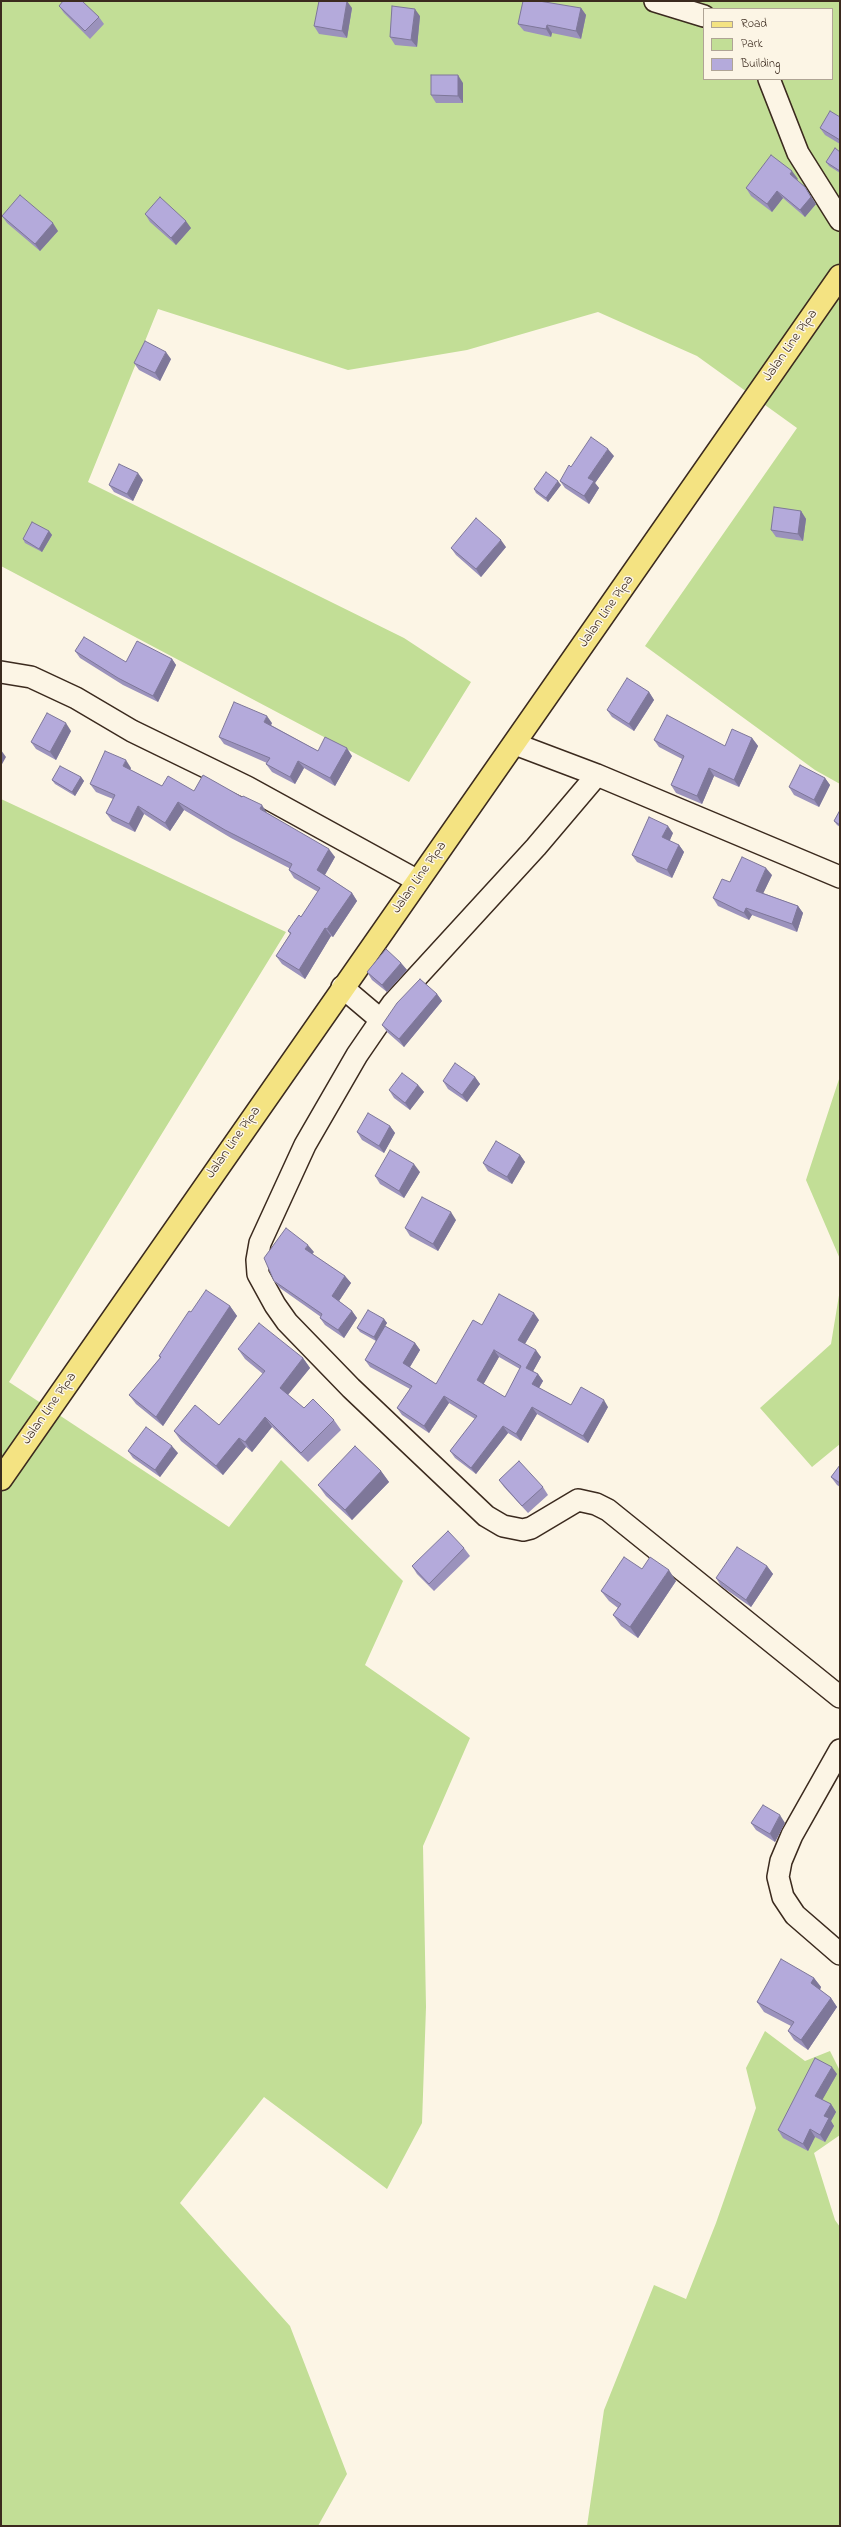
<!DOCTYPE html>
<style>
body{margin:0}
#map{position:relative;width:841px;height:2527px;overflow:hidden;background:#fcf5e5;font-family:"Indie Flower",sans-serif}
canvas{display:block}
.frame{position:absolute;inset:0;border:2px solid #3b2a1e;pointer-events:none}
.legend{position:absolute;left:703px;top:8px;width:130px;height:72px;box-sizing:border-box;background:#fcf5e5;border:1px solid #afa495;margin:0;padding:5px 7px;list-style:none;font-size:12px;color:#3b2a1e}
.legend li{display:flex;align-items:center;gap:8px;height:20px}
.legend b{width:20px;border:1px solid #afa495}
</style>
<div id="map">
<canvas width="841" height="2527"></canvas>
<div class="frame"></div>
<ul class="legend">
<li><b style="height:5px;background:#f4e382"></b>Road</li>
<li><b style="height:11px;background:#c2de96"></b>Park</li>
<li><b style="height:11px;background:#b4aadb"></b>Building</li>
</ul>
</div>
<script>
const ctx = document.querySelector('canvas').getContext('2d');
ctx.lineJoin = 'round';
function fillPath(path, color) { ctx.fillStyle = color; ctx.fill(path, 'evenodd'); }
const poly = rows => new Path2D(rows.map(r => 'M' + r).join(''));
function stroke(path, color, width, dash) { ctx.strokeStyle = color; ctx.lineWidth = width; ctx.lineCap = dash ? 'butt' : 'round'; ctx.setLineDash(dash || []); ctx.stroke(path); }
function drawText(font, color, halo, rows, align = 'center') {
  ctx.font = font + ' "Indie Flower",sans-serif'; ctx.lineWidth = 3; ctx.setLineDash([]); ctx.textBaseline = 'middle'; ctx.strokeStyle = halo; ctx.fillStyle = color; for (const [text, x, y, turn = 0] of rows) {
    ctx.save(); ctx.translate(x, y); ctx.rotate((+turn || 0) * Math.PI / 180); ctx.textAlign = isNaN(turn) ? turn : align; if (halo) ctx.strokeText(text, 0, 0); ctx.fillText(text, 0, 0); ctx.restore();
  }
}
fillPath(poly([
 [1,1,840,1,840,784,815,770,645,646,797,428,697,356,598,312,467,350,348,370,158,309,88,482,404,638,471,682,409,782,1,566],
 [704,9,832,9,832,79,704,79],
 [1,799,286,932,9,1382,229,1527,281,1460,403,1581,365,1665,470,1738,423,1846,426,2007,422,2123,387,2189,264,2097,180,2203,290,2326,347,2474,318,2526,1,2526],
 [840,1076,840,1259,806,1180],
 [840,1289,840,1444,812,1467,760,1408,831,1344],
 [765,2031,805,2061,830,2051,840,2071,840,2135,814,2153,835,2220,840,2227,840,2526,587,2526,604,2410,654,2285,686,2299,716,2223,756,2108,746,2068]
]), '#c2de96');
const minor = poly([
 [655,1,704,16],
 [769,79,798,153,840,220],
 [1,672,31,677,76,698,132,731,247,787,418,881],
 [515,744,597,775,840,877],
 [342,987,381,1020,357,1055,305,1145,260,1243,257,1260,258,1274,275,1305,287,1322,351,1388,486,1516,503,1526,523,1530,531,1528,578,1500,596,1504,608,1510,840,1697],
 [381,1020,393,1003,536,847,597,775],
 [840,1750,792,1835,781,1861,778,1877,783,1897,795,1915,840,1954]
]);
const major = poly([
 [1,1479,840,276]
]);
stroke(minor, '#3b2a1e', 24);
stroke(major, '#3b2a1e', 25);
stroke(minor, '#fcf5e5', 21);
stroke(major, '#f4e382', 22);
fillPath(poly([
 [59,6,99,17,104,24,90,39,64,13],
 [352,8,347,38,319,34,314,26],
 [581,8,586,15,581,39,552,33,551,37,524,31,518,24],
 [420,16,417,47,395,45,390,37],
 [463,83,463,103,436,103,431,95],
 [840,117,840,144,825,135,820,128],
 [840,152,840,173,829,166,826,162],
 [798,179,796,180,805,187,816,204,805,217,783,198,772,212,751,196,746,188],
 [145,214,191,228,176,245,150,222],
 [2,216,58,231,40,251,7,223],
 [171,359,160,381,139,370,134,363],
 [614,456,595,483,599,488,589,504,565,488,560,481,571,467],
 [143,480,133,501,114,492,109,485],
 [561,485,548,502,536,493,534,489],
 [801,511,806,519,803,541,776,537,771,530],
 [49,531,52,535,42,552,25,543,23,539],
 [506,547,481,577,456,555,451,548],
 [75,651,126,662,172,659,176,665,158,702,123,685,80,658],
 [649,692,654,700,634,731,612,717,607,710],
 [272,723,271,725,318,751,352,756,335,786,304,768,295,784,272,772,266,764,267,763,224,744,219,737],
 [71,731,56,760,36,749,31,742],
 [752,738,758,746,739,787,714,776,702,804,676,793,671,785,682,759,659,747,654,740,725,746],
 [131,768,130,770,162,786,194,791,267,813,335,857,325,875,352,893,357,901,333,937,331,936,305,979,282,964,276,956,290,934,288,931,301,917,318,892,294,878,289,870,289,868,231,838,184,810,170,831,144,814,135,832,112,821,106,813,113,799,96,792,90,784],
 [81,777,84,781,75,796,55,784,52,780],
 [825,778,830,785,819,807,794,795,789,787],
 [840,810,840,827,837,825,834,821],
 [673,833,669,841,679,845,684,852,672,878,637,862,632,855],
 [772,875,763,893,798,906,803,913,797,932,752,915,749,920,718,906,713,898,730,882],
 [401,963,407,970,387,992,372,980,367,972],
 [437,994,442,1001,404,1047,387,1032,382,1025],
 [475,1077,480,1084,467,1102,448,1089,443,1081],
 [418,1085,424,1092,410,1110,394,1098,389,1090],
 [390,1126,395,1133,384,1153,362,1140,357,1132],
 [520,1155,525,1162,512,1184,488,1171,483,1163],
 [420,1172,404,1198,380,1184,375,1176],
 [456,1220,438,1251,410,1236,405,1228],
 [314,1252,312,1254,345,1276,351,1283,339,1301,352,1311,357,1318,344,1338,325,1325,320,1318,321,1317,280,1288,274,1281],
 [230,1306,237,1316,163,1426,136,1404,129,1395,160,1358,159,1356,191,1312],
 [384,1319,387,1323,385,1326,415,1343,420,1350,410,1367,436,1384,482,1325,539,1320,525,1344,541,1357,533,1371,538,1374,543,1381,539,1388,571,1405,608,1407,588,1443,537,1414,521,1441,508,1433,476,1474,455,1458,450,1451,475,1419,449,1403,429,1433,402,1415,397,1408,410,1389,370,1367,365,1360,376,1341,360,1332,357,1328],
 [499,1357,520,1369,505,1397,483,1384],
 [238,1349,303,1358,310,1368,288,1395,304,1408,334,1420,341,1430,308,1462,272,1427,252,1452,246,1447,223,1475,181,1441,174,1431,219,1425,263,1374,245,1359],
 [128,1451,178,1453,160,1477,133,1458],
 [840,1465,840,1487,837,1485,831,1477],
 [381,1471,389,1482,352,1520,326,1496,318,1485],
 [499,1480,543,1487,548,1495,528,1513,504,1487],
 [464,1548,470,1556,434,1591,417,1574,412,1566],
 [767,1566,773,1574,751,1607,721,1586,716,1578],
 [642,1569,676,1581,638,1638,621,1626,613,1615,618,1608,609,1601,601,1591],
 [751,1823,785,1823,775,1842,756,1830],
 [814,1978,821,1987,820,1990,831,1998,837,2007,808,2050,794,2040,788,2031,791,2026,764,2012,757,2002],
 [837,2074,822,2100,831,2104,836,2112,831,2121,834,2126,825,2142,815,2137,808,2151,783,2138,778,2130]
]), '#9b92bc');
fillPath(poly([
 [347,1,352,8,347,38,342,31],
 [581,8,586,15,581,39,576,31],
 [415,9,420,16,417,47,411,40],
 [547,25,552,33,551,37,546,29],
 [458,75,463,83,463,103,458,96],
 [792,171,798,179,795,182,790,174],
 [805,187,816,204,805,217,800,210],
 [777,191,783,198,772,212,767,204],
 [186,221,191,228,176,245,171,238],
 [53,223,58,231,40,251,35,244],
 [166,352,171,359,160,381,155,373],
 [608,449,614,456,595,483,599,488,589,504,584,496,588,478],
 [138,473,143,480,133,501,127,494],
 [558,481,561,485,548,502,546,498],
 [801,511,806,519,803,541,798,534],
 [49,531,52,535,42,552,39,549],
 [501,540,506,547,481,577,476,569],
 [172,659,176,665,158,702,153,696],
 [649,692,654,700,634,731,629,724],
 [267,716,272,723,269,729,264,722],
 [66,723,71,731,56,760,50,752],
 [752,738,758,746,739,787,734,780],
 [347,748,352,756,335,786,330,778],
 [1,750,6,757,1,766],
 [126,760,131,768,128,775,123,766],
 [298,761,304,768,295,784,290,777],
 [709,768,714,776,702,804,697,796],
 [81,777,84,781,75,796,72,792],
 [825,778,830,785,819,807,814,800],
 [178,802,184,810,170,831,165,823],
 [262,805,267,813,260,809],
 [138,806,144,814,135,832,129,824],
 [668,826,673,833,668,845,662,837],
 [679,845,684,852,672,878,667,870],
 [329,849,335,857,323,878,317,870],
 [766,868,772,875,761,898,756,891],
 [352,893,357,901,333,937,327,929],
 [798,906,803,913,797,932,792,924],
 [746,908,752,915,749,920,744,913],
 [325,928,331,936,305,979,299,970],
 [401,963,407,970,387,992,382,985],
 [437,994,442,1001,404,1047,399,1039],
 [475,1077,480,1084,467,1102,462,1095],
 [418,1085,424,1092,410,1110,405,1103],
 [390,1126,395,1133,384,1153,379,1146],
 [520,1155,525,1162,512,1184,507,1177],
 [414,1164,420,1172,404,1198,399,1191],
 [451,1212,456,1220,438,1251,433,1244],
 [308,1245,314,1252,310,1257,305,1249],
 [345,1276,351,1283,337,1304,332,1296],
 [230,1306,237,1316,163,1426,156,1417],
 [352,1311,357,1318,344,1338,338,1330],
 [534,1313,539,1320,523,1347,518,1340],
 [384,1319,387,1323,376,1341,374,1337],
 [415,1343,420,1350,408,1370,403,1363],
 [494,1350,499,1357,482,1387,477,1380],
 [536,1350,541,1357,531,1375,526,1368],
 [303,1358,310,1368,286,1397,280,1388],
 [538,1374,543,1381,537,1391,532,1384],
 [444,1396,449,1403,429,1433,424,1426],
 [604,1400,608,1407,588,1443,583,1436],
 [532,1407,537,1414,521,1441,516,1434],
 [265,1417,272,1427,252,1452,245,1442],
 [503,1426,508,1433,476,1474,471,1468],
 [239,1438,246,1447,223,1475,216,1466],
 [172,1446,178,1453,160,1477,155,1470],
 [381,1471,389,1482,352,1520,345,1510],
 [767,1566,773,1574,751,1607,746,1600],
 [669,1570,676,1581,638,1638,630,1627],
 [780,1815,785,1823,775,1842,770,1834],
 [814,1978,821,1987,818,1993,811,1983],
 [831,1998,837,2007,808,2050,801,2040],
 [832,2067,837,2074,820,2104,815,2096],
 [831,2104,836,2112,831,2121,834,2126,825,2142,820,2135,824,2116],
 [810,2129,815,2137,808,2151,803,2144]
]), '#7e7799');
const building = poly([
 [63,1,82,1,99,17,85,31,59,6,63,1],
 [319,1,347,1,342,31,314,26,319,1],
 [523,1,539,1,581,8,576,31,547,25,546,29,518,24,523,1],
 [392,6,415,9,411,40,390,37,392,6],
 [431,75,458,75,458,96,431,95,431,75],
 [830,111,840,117,840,140,820,128,830,111],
 [835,148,840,152,840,171,826,162,835,148],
 [771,155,792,171,790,174,805,187,811,197,800,210,777,191,767,204,746,188,771,155],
 [20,195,53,223,35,244,2,216,20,195],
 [160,197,186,221,171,238,145,214,160,197],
 [145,341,166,352,155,373,134,363,145,341],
 [591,437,608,449,588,478,594,481,584,496,560,481,569,465,571,467,591,437],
 [119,464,138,473,127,494,109,485,119,464],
 [546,472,558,481,546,498,534,489,546,472],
 [774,507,801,511,798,534,771,530,774,507],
 [476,518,501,540,476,569,451,548,476,518],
 [32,522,49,531,39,549,23,539,32,522],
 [84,637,126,662,137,641,172,659,153,696,118,678,75,651,84,637],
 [627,678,649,692,629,724,607,710,627,678],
 [234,702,267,716,264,722,318,751,325,737,347,748,330,778,298,761,290,777,266,764,270,758,219,737,234,702],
 [47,713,66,723,50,752,31,742,47,713],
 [667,715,725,746,732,729,752,738,734,780,709,768,697,796,671,785,684,756,654,740,667,715],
 [105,751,126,760,123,766,162,786,168,776,194,791,203,775,242,797,243,796,262,805,260,809,329,849,317,870,352,893,327,929,325,928,299,970,276,956,291,933,288,931,299,915,301,917,320,888,289,870,292,864,225,830,178,802,165,823,138,806,129,824,106,813,115,795,90,784,105,751],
 [800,765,825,778,814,800,789,787,800,765],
 [60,766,81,777,72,792,52,780,60,766],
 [840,810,840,825,834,821,840,810],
 [649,817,668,826,662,837,679,845,667,870,632,855,649,817],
 [742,857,766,868,756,891,798,906,792,924,746,908,744,913,713,898,722,879,730,882,742,857],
 [386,949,401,963,382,985,367,972,386,949],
 [420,979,437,994,399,1039,382,1025,397,1003,420,979],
 [455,1063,475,1077,462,1095,443,1081,455,1063],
 [402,1073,418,1085,405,1103,389,1090,402,1073],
 [368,1113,390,1126,379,1146,357,1132,368,1113],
 [496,1141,520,1155,507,1177,483,1163,496,1141],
 [390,1150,414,1164,399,1191,375,1176,390,1150],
 [422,1197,451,1212,433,1244,405,1228,422,1197],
 [286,1228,308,1245,305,1249,345,1276,332,1296,352,1311,338,1330,320,1318,322,1314,274,1281,264,1258,286,1228],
 [206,1290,230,1306,156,1417,129,1395,161,1357,159,1356,189,1311,191,1312,206,1290],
 [499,1294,534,1313,518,1340,536,1350,526,1368,538,1374,532,1384,571,1405,581,1387,604,1400,583,1436,532,1407,516,1434,503,1426,471,1468,450,1451,477,1416,444,1396,424,1426,397,1408,412,1386,365,1360,385,1326,415,1343,403,1363,436,1384,473,1320,482,1325,499,1294],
 [494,1350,521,1366,505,1397,477,1380,494,1350],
 [368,1310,384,1319,374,1337,357,1328,368,1310],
 [259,1323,303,1358,280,1388,304,1408,313,1399,334,1420,301,1453,265,1417,245,1442,239,1438,216,1466,174,1431,195,1405,219,1425,265,1371,238,1349,259,1323],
 [146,1427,172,1446,155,1470,128,1451,146,1427],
 [355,1446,381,1471,345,1510,318,1485,355,1446],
 [519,1461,543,1487,522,1506,499,1480,519,1461],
 [840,1465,840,1483,831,1477,840,1465],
 [448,1531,464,1548,429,1584,412,1566,448,1531],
 [737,1547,767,1566,746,1600,716,1578,737,1547],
 [624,1557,642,1569,650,1557,669,1570,630,1627,613,1615,621,1604,601,1591,624,1557],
 [763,1805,780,1815,770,1834,751,1823,763,1805],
 [781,1959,814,1978,811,1983,831,1998,801,2040,788,2031,794,2022,757,2002,781,1959],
 [815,2058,832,2067,815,2096,831,2104,824,2116,829,2118,820,2135,810,2129,803,2144,778,2130,815,2058]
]);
fillPath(building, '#b4aadb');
stroke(building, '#7e7799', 1);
drawText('14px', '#3b2a1e', '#fcf5e5', [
 ["Jalan Line Pipa",791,346,-55],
 ["Jalan Line Pipa",607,612,-55],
 ["Jalan Line Pipa",420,878,-55],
 ["Jalan Line Pipa",234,1143,-55],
 ["Jalan Line Pipa",50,1409,-55]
]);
</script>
